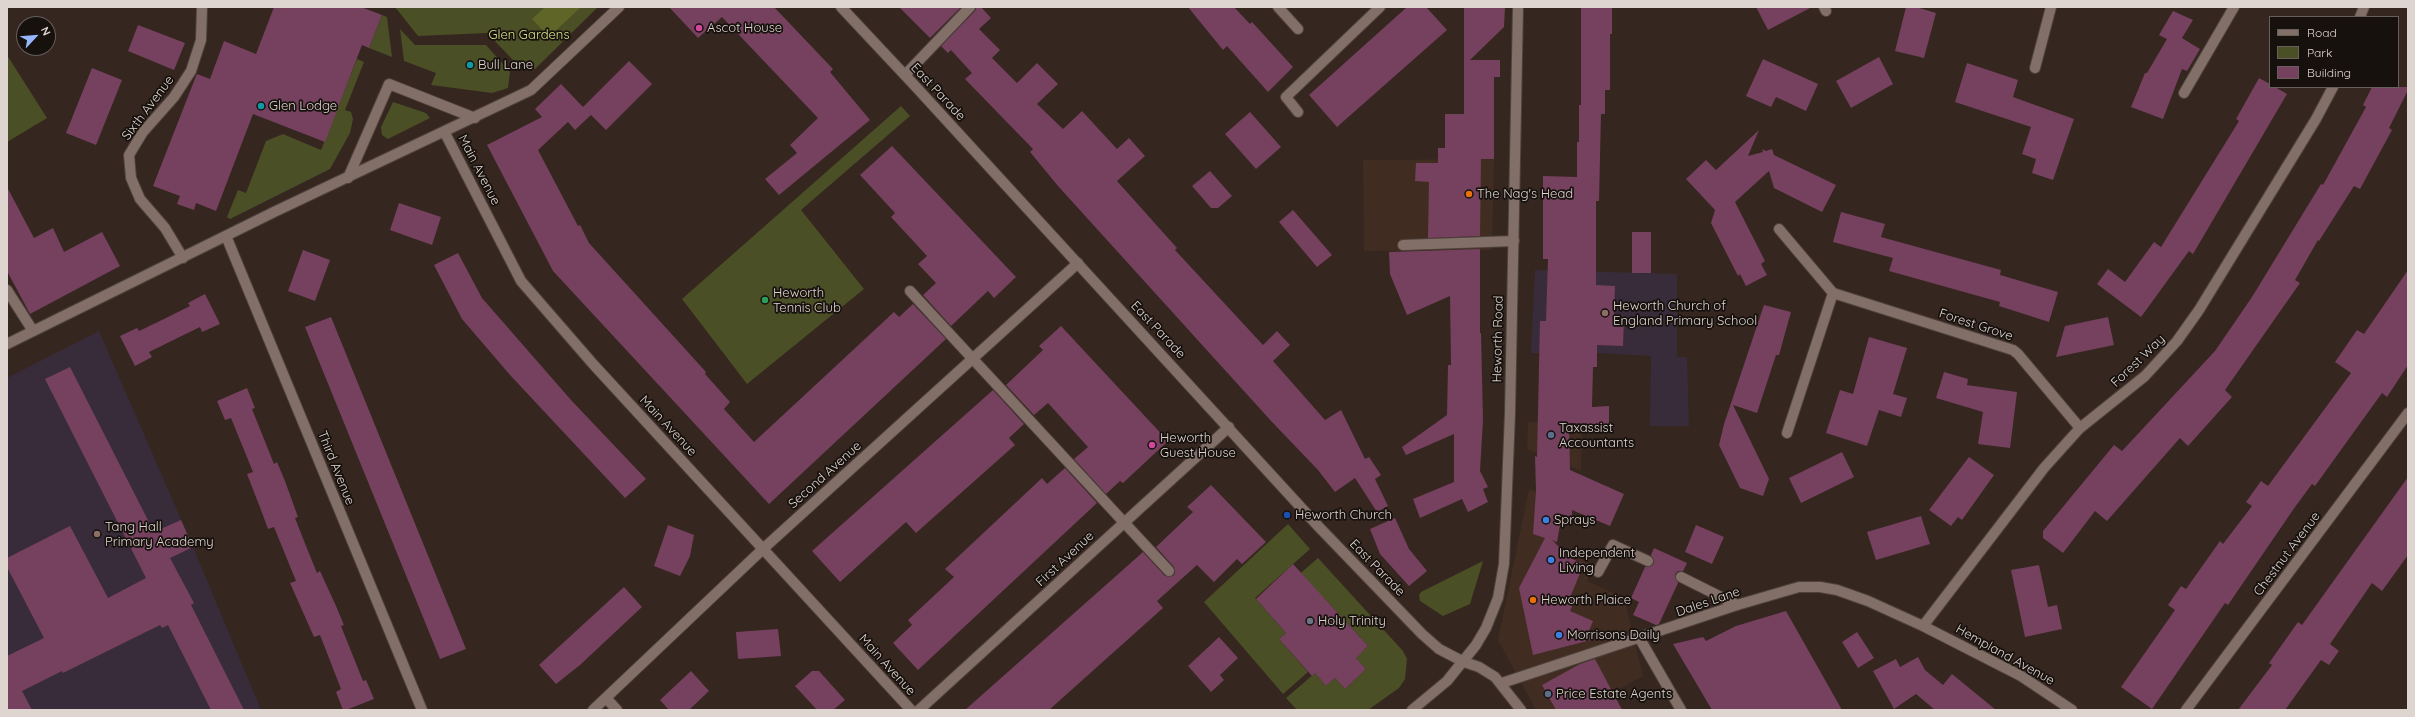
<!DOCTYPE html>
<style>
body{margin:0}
#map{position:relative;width:2415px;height:717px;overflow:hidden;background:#35261f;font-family:Quicksand,sans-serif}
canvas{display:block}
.frame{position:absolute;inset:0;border:8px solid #dfd5d0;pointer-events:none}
.legend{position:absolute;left:2269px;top:16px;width:130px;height:72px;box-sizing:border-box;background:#17110e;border:1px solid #675f5c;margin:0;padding:5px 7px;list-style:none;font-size:12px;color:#dfd5d0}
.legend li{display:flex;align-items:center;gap:8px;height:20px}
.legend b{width:20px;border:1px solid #675f5c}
.north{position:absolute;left:16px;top:16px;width:40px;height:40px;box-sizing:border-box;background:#17110e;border:1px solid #675f5c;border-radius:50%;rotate:64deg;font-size:11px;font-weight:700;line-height:16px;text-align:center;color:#dfd5d0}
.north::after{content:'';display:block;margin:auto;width:14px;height:18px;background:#96b6fd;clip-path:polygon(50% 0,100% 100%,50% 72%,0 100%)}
</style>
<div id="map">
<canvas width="2415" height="717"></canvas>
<div class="frame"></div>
<ul class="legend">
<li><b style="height:5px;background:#827068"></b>Road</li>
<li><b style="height:11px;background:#4a4f26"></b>Park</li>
<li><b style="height:11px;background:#76405f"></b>Building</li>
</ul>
<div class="north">N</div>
</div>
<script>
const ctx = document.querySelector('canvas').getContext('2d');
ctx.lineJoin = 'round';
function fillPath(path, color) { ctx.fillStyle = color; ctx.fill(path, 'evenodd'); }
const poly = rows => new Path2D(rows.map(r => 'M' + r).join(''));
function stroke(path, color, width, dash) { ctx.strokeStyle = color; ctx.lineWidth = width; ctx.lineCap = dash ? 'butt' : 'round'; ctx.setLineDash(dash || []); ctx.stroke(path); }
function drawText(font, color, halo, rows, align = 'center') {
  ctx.font = font + ' Quicksand,sans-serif'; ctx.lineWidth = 3.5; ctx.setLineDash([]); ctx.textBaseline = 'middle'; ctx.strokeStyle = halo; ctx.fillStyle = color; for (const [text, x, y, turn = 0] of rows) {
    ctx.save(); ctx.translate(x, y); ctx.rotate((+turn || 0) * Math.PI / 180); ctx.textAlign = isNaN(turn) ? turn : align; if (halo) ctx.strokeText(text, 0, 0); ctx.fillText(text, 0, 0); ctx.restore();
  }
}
fillPath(poly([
 [1494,159,1492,250,1364,251,1363,160],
 [1528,422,1582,424,1581,471,1527,449],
 [1529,489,1561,500,1562,514,1556,545,1593,565,1587,581,1624,598,1643,676,1614,692,1623,710,1536,710,1498,640]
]), '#412c22');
fillPath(poly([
 [1535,270,1677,274,1677,357,1687,357,1689,426,1650,426,1651,356,1597,353,1531,353],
 [99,331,193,547,261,710,7,710,7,378]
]), '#392c3a');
fillPath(poly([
 [395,7,598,7,535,69,513,60,487,33,418,36],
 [382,15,387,17,392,57,369,48],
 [400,29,415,45,486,45,510,72,508,88,492,93,431,85,436,73,404,61],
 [7,55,47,118,7,142],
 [357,59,364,62,345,110,351,112,353,119,350,133,330,169,230,219,227,217,238,190,246,193,266,141,283,134,321,150],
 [393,102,426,113,430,118,388,139,382,135,381,127],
 [901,106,910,116,801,210,864,289,747,384,682,299],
 [1288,524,1310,549,1255,598,1286,633,1279,639,1308,672,1283,694,1204,602],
 [1318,558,1403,651,1407,659,1405,679,1399,688,1368,710,1297,710,1286,698,1315,673,1326,686,1335,678,1345,689,1366,669,1351,653,1363,651,1368,646,1324,598,1295,578],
 [1483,561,1470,604,1443,616,1420,601,1419,595,1421,592]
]), '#4a4f26');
fillPath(poly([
 [545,7,581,7,549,37,532,19]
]), '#5e6527');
fillPath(poly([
 [274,7,361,7,382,15,369,48,362,45,325,142,253,114,216,211,196,203,194,210,177,204,180,196,153,186,196,76,197,74,210,79,224,41,256,54],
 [669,7,774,7,833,69,830,72,870,120,779,195,765,179,797,153,790,145,818,118,722,17,698,38],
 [899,7,961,7,930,38],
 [976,7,981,7,991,18,979,29,1000,50,992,58,1017,83,1037,63,1058,84,1037,104,1063,129,1082,111,1117,149,1129,138,1145,156,1117,181,1177,248,1175,250,1263,345,1277,331,1290,345,1273,361,1325,420,1341,410,1365,459,1369,457,1381,475,1375,479,1388,506,1377,512,1355,478,1335,492,1318,470,1272,422,1058,186,1030,152,1033,149,965,79,972,73,951,50,948,53,941,46,975,11],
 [1188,7,1234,7,1250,24,1252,22,1293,67,1268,92,1227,46,1223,50],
 [1407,7,1426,7,1447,30,1337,127,1309,95],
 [1464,7,1505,7,1504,27,1470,60,1500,60,1500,77,1494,77,1494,159,1481,159,1480,236,1428,238,1429,182,1415,181,1416,163,1438,163,1438,148,1445,148,1445,114,1464,114],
 [1581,7,1612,7,1612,34,1610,34,1610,90,1605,90,1605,114,1601,114,1599,201,1596,201,1596,285,1615,286,1614,315,1624,316,1623,346,1597,345,1597,367,1593,367,1592,407,1609,406,1609,425,1569,423,1570,470,1624,494,1610,526,1572,510,1572,518,1562,514,1557,542,1552,540,1570,558,1584,564,1571,595,1576,598,1570,611,1593,621,1589,631,1591,640,1533,655,1519,588,1545,538,1533,534,1536,491,1535,456,1537,457,1540,321,1546,321,1548,259,1543,259,1543,176,1577,177,1577,142,1579,142,1579,105,1581,105],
 [1756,7,1812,7,1768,30],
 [1906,7,1916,7,1936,13,1924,58,1895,51],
 [2173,11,2193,20,2182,38,2200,49,2187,71,2182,69,2163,119,2131,107,2145,73,2147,73,2167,39,2159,35],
 [138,25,185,43,174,70,128,51],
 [1879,57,1893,84,1851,108,1836,81],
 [1763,59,1818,84,1806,111,1776,97,1771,107,1746,96],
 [629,61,652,84,606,130,588,112,591,115,575,130,568,122,538,150,578,226,580,225,589,243,706,372,705,374,730,402,724,409,754,442,894,312,899,317,913,304,946,339,769,504,553,271,487,145,542,117,535,109,561,84,583,107],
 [1967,63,2018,80,2013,97,2074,119,2053,180,2032,173,2036,159,2022,154,2031,127,1955,102],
 [92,68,122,80,96,145,66,133],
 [2259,78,2270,84,2270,87,2275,87,2287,94,2193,254,2189,251,2141,317,2097,284,2108,269,2125,282,2154,242,2161,247,2239,121,2236,119],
 [2372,87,2408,87,2408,90,2389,128,2392,130,2360,189,2354,186,2319,241,2318,240,2295,280,2300,283,2225,390,2232,397,2188,446,2180,438,2107,521,2095,511,2063,553,2043,538,2043,531,2114,445,2122,451,2215,351,2252,297,2321,184,2323,185,2366,107,2363,105],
 [1250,112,1281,147,1256,169,1225,134],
 [1759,130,1748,156,1763,152,1762,149,1766,151,1772,149,1774,155,1836,185,1822,212,1774,188,1769,171,1735,202,1765,261,1761,264,1767,275,1746,286,1740,274,1738,276,1711,223,1715,210,1686,179,1706,160,1716,170],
 [892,146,1016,277,994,298,988,291,951,326,923,295,936,283,918,264,927,256,891,217,895,213,860,175],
 [1210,171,1232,196,1218,208,1211,208,1192,186],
 [7,187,34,238,53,228,64,252,102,232,120,266,30,314,7,271],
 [399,203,441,217,432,245,390,230],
 [1293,210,1332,255,1317,267,1279,222],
 [1841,212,1885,224,1881,237,2001,270,2000,275,2058,292,2049,322,1999,306,2000,302,1889,271,1893,258,1833,242],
 [1632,232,1651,232,1651,273,1632,273],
 [1480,249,1480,333,1481,333,1483,420,1480,471,1488,487,1483,489,1488,502,1468,512,1462,499,1420,518,1413,499,1454,482,1454,434,1406,455,1402,447,1447,415,1448,365,1451,365,1450,296,1407,315,1390,274,1389,252],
 [303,250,330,260,315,301,288,291],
 [458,253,482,298,571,400,646,479,625,498,510,375,462,319,434,265],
 [2408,270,2408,365,2387,397,2382,393,2315,486,2312,484,2295,507,2228,605,2225,603,2152,709,2121,687,2175,610,2168,605,2181,586,2186,589,2220,541,2223,544,2252,506,2246,502,2261,481,2268,486,2351,373,2335,362,2357,330,2364,334],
 [205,294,220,324,202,332,200,327,149,352,152,357,135,366,120,336,137,328,139,331,164,319,190,306,188,303],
 [1764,305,1791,312,1779,355,1776,355,1757,413,1733,405,1769,479,1763,496,1740,488,1719,445,1724,424],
 [331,317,466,649,440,659,305,327],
 [2108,317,2114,345,2056,357,2065,326],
 [1061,326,1168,441,1123,483,1120,481,1106,494,1074,459,1088,447,1048,403,1034,415,1006,385,1043,350,1039,346],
 [1869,337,1907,348,1893,394,1907,398,1901,417,1879,410,1867,446,1826,433,1840,390,1853,394],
 [70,367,154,532,181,520,193,547,170,558,194,603,191,605,244,710,211,710,168,625,162,628,160,625,63,673,62,671,22,691,32,710,7,710,7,656,44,638,7,567,7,558,70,526,108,598,146,578,45,379],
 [1944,372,1968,379,1967,385,2017,392,2010,448,1978,444,1983,412,1936,398],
 [247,388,255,408,252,409,274,464,277,462,285,481,298,517,295,518,306,546,317,573,320,571,336,606,344,625,341,626,363,681,366,680,374,699,346,710,343,710,336,692,341,689,320,635,314,637,290,583,296,581,274,527,268,529,261,510,247,474,253,472,231,418,225,420,217,401],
 [993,390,1024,424,1009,438,1015,445,916,533,906,522,840,582,812,551],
 [1842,452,1854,477,1801,503,1789,478],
 [1969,457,1994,475,1962,520,1958,517,1951,526,1929,510],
 [1065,468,1097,503,918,670,893,643,912,625,908,620,954,577,945,569,1042,478,1047,484],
 [2408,477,2408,555,2382,591,2372,583,2330,644,2339,651,2329,665,2321,660,2285,710,2238,710,2272,665,2269,663,2298,622,2302,625],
 [1211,485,1266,542,1242,564,1237,559,1214,582,1197,565,1157,601,1163,608,1049,710,965,710,1143,552,1165,576,1173,576,1175,573,1174,567,1156,547,1193,512,1187,507],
 [1921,516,1930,544,1876,560,1867,532],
 [1395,518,1409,549,1427,571,1409,586,1380,554,1370,529],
 [668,525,694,535,690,556,680,576,654,566],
 [1696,525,1724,537,1712,564,1685,552],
 [1654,548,1687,563,1683,571,1678,571,1675,574,1678,583,1659,624,1656,625,1633,615,1639,602,1631,598,1645,567,1651,566,1654,563,1651,555],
 [1293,564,1368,646,1356,658,1366,669,1345,689,1335,678,1326,686,1315,673,1312,676,1279,639,1286,633,1256,599],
 [2039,565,2048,607,2057,605,2062,629,2025,637,2011,570],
 [624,587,642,607,580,665,556,684,539,665],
 [1786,611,1842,710,1712,710,1673,644,1703,637,1706,641,1736,626],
 [778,629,781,656,738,659,736,632],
 [1857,632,1874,658,1858,668,1842,642],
 [1219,637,1238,658,1220,675,1224,680,1211,692,1188,666],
 [1918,657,1925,670,1943,685,1952,674,1996,710,1935,710,1916,694,1894,709,1873,671,1896,659,1900,667],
 [1595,659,1622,710,1556,710,1542,685,1580,664],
 [691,671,709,691,689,710,669,710,660,700],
 [812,671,819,671,845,700,833,710,817,710,795,686]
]), '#76405f');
const service = poly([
 [2035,68,2051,7],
 [905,75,970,7],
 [2184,93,2234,7],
 [348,178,389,84,475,118],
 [1403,245,1514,241],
 [7,290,33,331],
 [910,291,1169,571],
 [1598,572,1613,545,1648,561],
 [1681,577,1737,605]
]);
const minor = poly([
 [1278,7,1298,29],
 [1824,7,1826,11],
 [2360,17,2364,7],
 [1298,112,1286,97,1380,7],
 [445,133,521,281,593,364,911,710],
 [1779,229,1833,293,2013,350,2018,354,2080,428],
 [226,236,422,710],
 [183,258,165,228,140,199,131,178,129,155,143,132,174,97,191,71,201,40,202,7],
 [7,344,274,212,531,90,619,7],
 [1787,433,1833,293],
 [1923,626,2044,468,2080,428,2145,376,2177,341,2199,310,2316,119,2333,87],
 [1640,639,1681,710],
 [1464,662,1479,667,1495,677,1521,710],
 [1502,683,1737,605,1799,587,1820,587,1837,590,1868,601,1923,626,2021,676,2072,710],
 [606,698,617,710],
 [593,710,764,548,1078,263],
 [919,710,1229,427],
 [2186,710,2408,413]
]);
const tertiary = poly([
 [841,7,916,87,1318,526,1422,634,1439,649,1464,662],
 [1412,710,1447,681,1476,645,1486,628,1498,598,1504,564,1510,413,1518,7]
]);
stroke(service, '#4f423d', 12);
stroke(minor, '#4f423d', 12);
stroke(tertiary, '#4f423d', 12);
stroke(service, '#827068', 10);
stroke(minor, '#827068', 10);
stroke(tertiary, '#827068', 10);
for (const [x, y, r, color] of [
 [699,28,4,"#d1479c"],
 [470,65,4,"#0f9aa8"],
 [261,106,4,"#0f9aa8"],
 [1469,194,4,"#e8710a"],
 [765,300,4,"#2e9e5b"],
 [1605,313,4,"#8d6e63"],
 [1551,435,4,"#5c6f8a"],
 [1152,445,4,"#d1479c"],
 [1287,515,4,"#1a4fb4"],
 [1546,520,4,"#3f7fe0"],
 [97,534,4,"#8d6e63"],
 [1551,560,4,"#3f7fe0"],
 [1533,600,4,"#e8710a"],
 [1310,621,4,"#6b7280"],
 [1559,635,4,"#3f7fe0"],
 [1548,694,4,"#5c6f8a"]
]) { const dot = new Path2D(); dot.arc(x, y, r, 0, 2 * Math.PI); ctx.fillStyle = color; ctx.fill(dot); stroke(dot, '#17110e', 1.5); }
drawText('13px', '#dfd5d0', '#17110e', [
 ["Ascot House",707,28],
 ["Bull Lane",478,65],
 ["Glen Lodge",269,106],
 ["The Nag's Head",1477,194],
 ["Heworth",773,293],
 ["Tennis Club",773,308],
 ["Heworth Church of",1613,306],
 ["England Primary School",1613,321],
 ["Taxassist",1559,428],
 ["Accountants",1559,443],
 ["Heworth",1160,438],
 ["Guest House",1160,453],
 ["Heworth Church",1295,515],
 ["Sprays",1554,520],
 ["Tang Hall",105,527],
 ["Primary Academy",105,542],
 ["Independent",1559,553],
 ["Living",1559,568],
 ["Heworth Plaice",1541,600],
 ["Holy Trinity",1318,621],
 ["Morrisons Daily",1567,635],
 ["Price Estate Agents",1556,694]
], 'left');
drawText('13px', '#d7e288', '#17110e', [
 ["Glen Gardens",529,35]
]);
drawText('13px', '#dfd5d0', '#17110e', [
 ["East Parade",938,92,47],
 ["Sixth Avenue",148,108,-53],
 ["Main Avenue",479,170,63],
 ["Forest Grove",1976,325,18],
 ["East Parade",1158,330,47],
 ["Heworth Road",1498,339,-89],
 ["Forest Way",2138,361,-44],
 ["Main Avenue",668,426,47],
 ["Third Avenue",336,468,68],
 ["Second Avenue",825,475,-42],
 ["Chestnut Avenue",2287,554,-53],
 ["First Avenue",1065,559,-43],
 ["East Parade",1377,568,46],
 ["Dales Lane",1708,602,-19],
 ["Hempland Avenue",2005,655,29],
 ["Main Avenue",887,665,48]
]);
</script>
